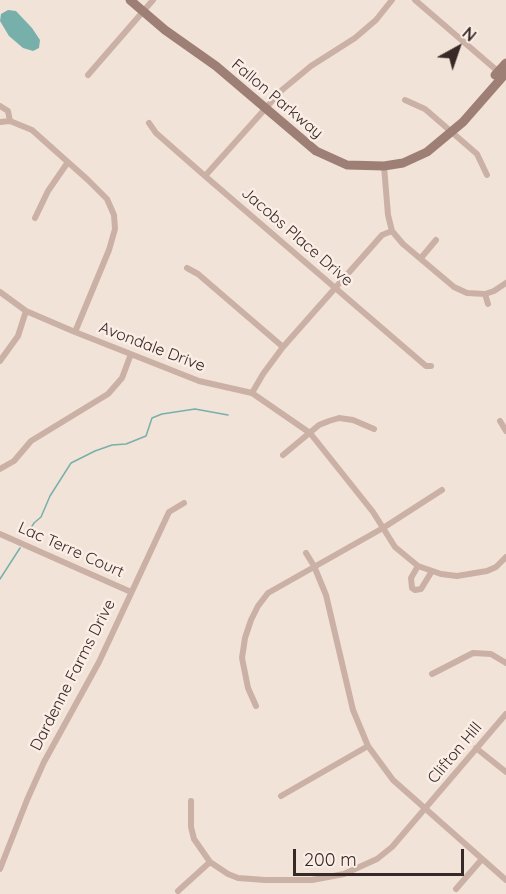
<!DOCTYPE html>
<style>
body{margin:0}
#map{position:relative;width:506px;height:894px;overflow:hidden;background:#f2e3d9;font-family:Quicksand,sans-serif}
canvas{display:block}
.north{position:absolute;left:428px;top:18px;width:60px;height:60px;-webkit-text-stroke:4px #faeee6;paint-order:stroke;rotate:40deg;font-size:16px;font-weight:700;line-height:24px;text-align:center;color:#362927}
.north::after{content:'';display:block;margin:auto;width:21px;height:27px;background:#362927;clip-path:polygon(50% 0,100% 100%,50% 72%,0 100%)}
.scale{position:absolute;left:293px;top:849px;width:171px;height:27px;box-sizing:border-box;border:3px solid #362927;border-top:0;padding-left:8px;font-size:18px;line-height:21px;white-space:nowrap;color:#362927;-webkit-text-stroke:4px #faeee6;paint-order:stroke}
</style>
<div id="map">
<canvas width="506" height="894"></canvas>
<div class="north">N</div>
<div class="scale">200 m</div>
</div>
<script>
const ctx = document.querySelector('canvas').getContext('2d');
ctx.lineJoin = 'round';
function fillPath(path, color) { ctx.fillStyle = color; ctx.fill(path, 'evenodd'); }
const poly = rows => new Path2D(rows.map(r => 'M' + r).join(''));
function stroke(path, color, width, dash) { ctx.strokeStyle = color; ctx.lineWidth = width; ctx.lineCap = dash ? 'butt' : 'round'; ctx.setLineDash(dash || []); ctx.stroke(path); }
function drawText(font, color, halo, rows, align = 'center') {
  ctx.font = font + ' Quicksand,sans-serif'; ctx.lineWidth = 5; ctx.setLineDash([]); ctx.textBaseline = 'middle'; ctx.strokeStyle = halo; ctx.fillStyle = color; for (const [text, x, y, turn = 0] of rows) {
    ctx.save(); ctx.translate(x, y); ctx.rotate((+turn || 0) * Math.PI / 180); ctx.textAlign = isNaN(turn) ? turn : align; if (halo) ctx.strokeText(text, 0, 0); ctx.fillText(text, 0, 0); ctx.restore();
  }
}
fillPath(poly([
 [8,10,16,11,32,28,40,40,39,48,33,51,23,48,9,36,0,21,1,14]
]), '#77b0aa');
stroke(poly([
 [29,531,34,523,41,517,50,496,71,463,95,451,112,445,126,444,146,436,152,418,162,414,195,409,228,415],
 [0,579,20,548]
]), '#77b0aa', 1.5);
stroke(poly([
 [415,0,501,74],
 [88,75,153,0],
 [405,100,425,109,477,154,487,175],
 [0,106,8,111,10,121],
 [0,122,10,121,32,130,88,180,107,199,114,215,115,229,109,250,75,332],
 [149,123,156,133,205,176,426,366,431,366],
 [384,166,388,215,392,231,403,244,454,287,467,293,485,294,494,291,506,283],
 [205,176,282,90,311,66,355,38,376,20,392,0],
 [35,218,48,191,68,162],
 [421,258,436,240],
 [187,268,198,274,283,347],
 [0,292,26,311,75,332,199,381,252,393,310,433,373,512,395,547,418,566,441,574,457,576,487,571,496,567,506,557],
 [485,294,488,304],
 [0,361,18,336,26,311],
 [252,393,263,374,283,347,382,235,392,231],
 [500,421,506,431],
 [283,455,319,425,329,421,339,418,353,420,374,429],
 [0,469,14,461,31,441,108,394,122,378,131,354],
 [0,534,131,592],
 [306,553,314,566,326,595,353,710,368,746,393,780,506,880],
 [418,566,411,578,412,588,415,590,421,589,432,571],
 [432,674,473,653,491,654,506,663],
 [256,706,248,688,242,658,245,638,251,620,258,606,268,593,383,528,442,490],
 [476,748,506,772],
 [281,796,368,746],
 [191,801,191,827,194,839,210,862,228,874,238,878,265,880,312,880,344,874,377,859,392,847,506,714],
 [0,869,27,800,44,762,99,662,169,512,184,503],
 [456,889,482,859],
 [178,891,210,862]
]), '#cbb1a5', 6);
stroke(poly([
 [130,0,165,30,216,66,316,151,347,165,384,166,403,163,427,152,463,122,506,73],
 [495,75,506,63]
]), '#9e7f76', 9);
drawText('16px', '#362927', '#faeee6', [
 ["Fallon Parkway",277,99,40],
 ["Jacobs Place Drive",297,237,41],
 ["Avondale Drive",152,347,21],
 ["Lac Terre Court",71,550,24],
 ["Dardenne Farms Drive",73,675,-63],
 ["Clifton Hill",455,753,-50]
]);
</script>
